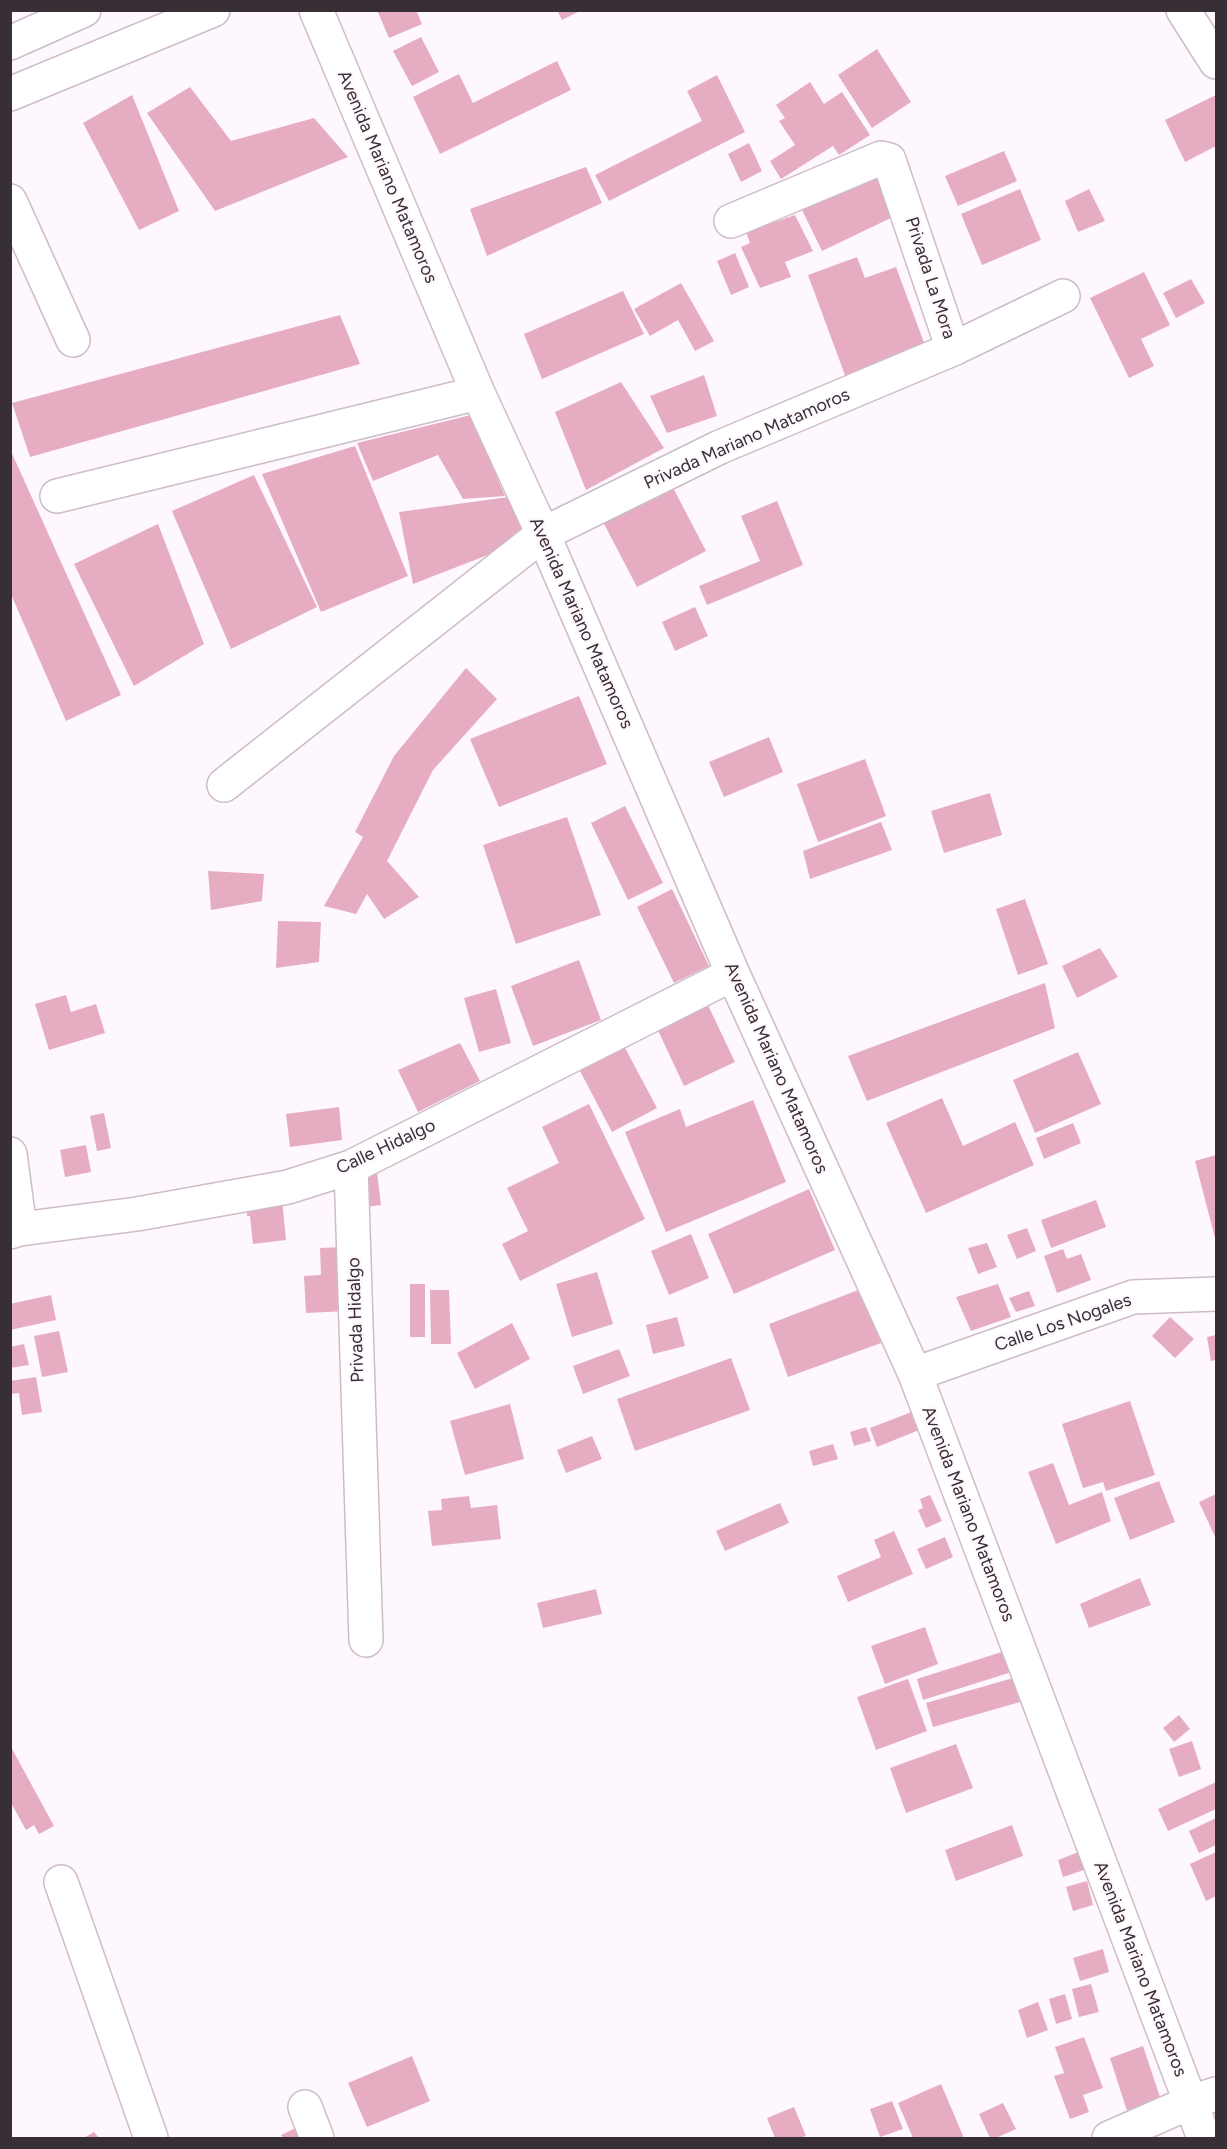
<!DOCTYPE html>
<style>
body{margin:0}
#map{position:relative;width:1227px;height:2149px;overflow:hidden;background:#fef7fd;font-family:Figtree,sans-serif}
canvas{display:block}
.frame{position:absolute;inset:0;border:12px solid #372f35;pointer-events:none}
</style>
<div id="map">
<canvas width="1227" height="2149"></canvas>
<div class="frame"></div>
</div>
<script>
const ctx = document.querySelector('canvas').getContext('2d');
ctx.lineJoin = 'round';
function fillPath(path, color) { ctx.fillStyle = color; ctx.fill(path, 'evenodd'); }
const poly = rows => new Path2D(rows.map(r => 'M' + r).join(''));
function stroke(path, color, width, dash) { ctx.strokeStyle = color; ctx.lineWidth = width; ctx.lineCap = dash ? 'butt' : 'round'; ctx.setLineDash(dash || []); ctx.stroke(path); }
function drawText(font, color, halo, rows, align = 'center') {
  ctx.font = font + ' Figtree,sans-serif'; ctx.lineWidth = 4.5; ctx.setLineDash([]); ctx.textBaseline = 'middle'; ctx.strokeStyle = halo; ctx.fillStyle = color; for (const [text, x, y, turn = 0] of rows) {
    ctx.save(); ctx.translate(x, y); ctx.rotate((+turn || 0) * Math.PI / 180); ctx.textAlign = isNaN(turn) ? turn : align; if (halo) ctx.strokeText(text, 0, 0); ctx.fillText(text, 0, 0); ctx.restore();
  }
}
fillPath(poly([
 [377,10,416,10,422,24,389,38],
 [557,10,582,10,562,20],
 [421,37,439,72,412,86,393,51],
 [877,49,911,102,872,128,838,75],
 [557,61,571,90,440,154,413,97,459,74,473,103],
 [717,75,745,132,609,201,595,175,702,121,687,91],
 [810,82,824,104,842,92,870,135,839,155,833,146,781,179,770,161,795,145,779,121,785,118,776,105],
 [190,87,231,141,314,118,348,157,215,211,147,113],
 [132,95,179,211,139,230,83,123],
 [1216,95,1216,146,1185,162,1165,120],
 [749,143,762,171,741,182,728,154],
 [1004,151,1017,181,958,206,945,176],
 [586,167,602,203,487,256,470,209],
 [877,174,897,215,822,251,802,210],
 [1020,189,1041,240,982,265,961,214],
 [1089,189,1105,221,1078,232,1065,201],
 [795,215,813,251,785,262,791,277,760,288,741,247,750,243,746,232],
 [735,253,749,287,731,295,717,261],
 [857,257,865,278,896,267,926,348,846,378,808,275],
 [1144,272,1170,325,1141,339,1154,366,1129,378,1090,298],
 [1191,279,1205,303,1176,318,1163,293],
 [681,283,714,341,695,351,678,320,650,336,634,309],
 [623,291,644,334,542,379,524,334],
 [340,315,360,364,30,457,12,403],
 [704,375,717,416,667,433,650,396],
 [621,382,664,448,586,490,555,412],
 [471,415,505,496,463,499,438,455,373,481,357,443],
 [355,446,408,576,321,612,262,474],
 [10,449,121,695,66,721,10,592],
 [254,475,317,607,231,649,172,511],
 [670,482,706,551,637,587,601,518],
 [516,496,534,537,413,584,399,512],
 [777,501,803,565,707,605,699,586,760,561,741,516],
 [158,524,204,644,134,686,74,564],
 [695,607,708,636,675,651,662,622],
 [466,668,497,699,433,770,387,861,419,897,384,919,367,894,356,914,324,906,363,837,355,832,394,756],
 [579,696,607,764,499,807,470,739],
 [769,737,783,772,724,797,709,762],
 [865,759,886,816,818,842,797,784],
 [990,793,1002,835,944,853,931,811],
 [625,806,663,883,628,900,591,823],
 [567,817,601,915,516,944,483,845],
 [881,822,892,850,810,879,803,851],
 [208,871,264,874,262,901,211,910],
 [672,889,709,966,674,983,637,907],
 [1025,899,1048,964,1018,975,996,909],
 [278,921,321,922,319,962,276,968],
 [1100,948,1118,977,1077,998,1062,966],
 [579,960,601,1020,533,1046,511,986],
 [1045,983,1055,1028,867,1101,848,1056],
 [496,989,511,1043,479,1052,464,998],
 [66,995,71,1012,96,1004,105,1033,49,1050,35,1004],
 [706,1001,735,1062,684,1086,655,1024],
 [460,1043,480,1081,418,1112,398,1070],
 [624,1046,657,1108,612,1132,579,1069],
 [1078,1052,1101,1104,1035,1133,1013,1080],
 [942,1098,963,1146,1015,1122,1034,1165,926,1213,886,1123],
 [753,1100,786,1182,666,1232,625,1132,680,1109,686,1127],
 [589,1104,645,1219,520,1281,502,1244,528,1231,507,1188,559,1163,542,1127],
 [339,1107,342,1140,290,1147,286,1114],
 [104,1113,111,1148,97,1151,90,1116],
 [1073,1123,1081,1143,1044,1159,1036,1138],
 [86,1145,91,1172,65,1177,60,1150],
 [1216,1155,1216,1242,1195,1161],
 [377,1173,381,1205,358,1208,353,1176],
 [809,1189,835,1250,734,1294,708,1234],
 [282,1199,286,1240,253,1244,250,1216,247,1216,246,1203],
 [1096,1200,1106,1227,1051,1248,1041,1220],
 [1027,1228,1036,1251,1017,1259,1007,1235],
 [691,1234,709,1278,669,1295,651,1251],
 [987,1243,997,1267,978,1274,968,1248],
 [344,1247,347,1311,306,1313,304,1276,321,1275,320,1248],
 [1063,1249,1067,1259,1081,1254,1091,1280,1057,1293,1044,1256],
 [597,1272,613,1324,572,1337,556,1284],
 [410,1284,425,1284,425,1337,410,1337],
 [998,1284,1011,1317,971,1331,956,1297],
 [861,1289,881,1343,788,1377,769,1324],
 [430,1290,449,1290,451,1344,431,1344],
 [1029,1291,1035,1306,1016,1312,1009,1298],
 [51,1295,56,1320,10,1330,10,1304],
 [677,1317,685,1346,653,1354,646,1325],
 [1170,1317,1194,1339,1175,1358,1152,1336],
 [512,1323,530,1359,475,1389,457,1353],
 [59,1331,68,1372,42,1377,34,1336],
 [1216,1335,1216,1360,1211,1361,1207,1337],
 [24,1344,29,1365,10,1368,10,1347],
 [619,1349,630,1376,583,1394,573,1366],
 [731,1358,750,1410,635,1451,617,1399],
 [36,1377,42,1412,22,1415,19,1393,10,1394,10,1381],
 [1130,1401,1155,1475,1106,1491,1103,1482,1083,1488,1062,1424],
 [510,1404,524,1459,465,1475,450,1421],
 [922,1408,929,1426,877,1447,870,1428],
 [866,1427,871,1441,854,1446,850,1432],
 [592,1436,602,1459,566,1473,557,1450],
 [833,1444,838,1459,813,1466,809,1451],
 [1053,1463,1069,1505,1102,1492,1111,1521,1056,1544,1028,1472],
 [1159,1481,1175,1522,1130,1540,1114,1498],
 [1216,1494,1216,1539,1199,1502],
 [930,1495,942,1521,926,1528,918,1510,923,1508,920,1499],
 [469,1496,471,1508,497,1505,501,1539,432,1546,428,1511,442,1510,441,1499],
 [780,1503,789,1523,725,1551,716,1531],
 [894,1531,913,1574,848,1602,837,1576,881,1557,874,1540],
 [945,1537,953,1557,926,1569,917,1549],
 [1140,1578,1151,1605,1089,1628,1080,1604],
 [596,1589,602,1614,543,1628,537,1603],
 [925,1627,938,1664,885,1684,871,1646],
 [1014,1648,1021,1669,923,1700,917,1679],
 [1020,1676,1027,1700,933,1727,926,1703],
 [908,1679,927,1731,876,1750,857,1697],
 [1179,1715,1190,1729,1174,1742,1163,1728],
 [1192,1741,1201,1769,1179,1777,1169,1749],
 [956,1744,973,1788,906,1813,890,1768],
 [10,1745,54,1826,39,1834,34,1825,26,1830,10,1801],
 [1216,1782,1216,1809,1168,1831,1158,1809],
 [1216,1818,1216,1845,1199,1853,1189,1831],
 [1012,1825,1023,1856,956,1881,945,1850],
 [1081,1851,1087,1869,1063,1877,1058,1860],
 [1216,1852,1216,1896,1206,1901,1190,1864],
 [1087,1881,1093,1905,1073,1911,1066,1887],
 [1103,1949,1109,1972,1080,1981,1073,1958],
 [1091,1984,1099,2012,1079,2017,1072,1989],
 [1065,1994,1072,2019,1056,2024,1049,1999],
 [1038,2002,1048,2030,1027,2038,1018,2010],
 [1084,2037,1103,2088,1083,2095,1089,2112,1070,2119,1054,2076,1064,2073,1055,2047],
 [1143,2046,1161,2100,1127,2111,1110,2058],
 [412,2056,430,2101,367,2127,348,2083],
 [941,2084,964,2138,913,2138,898,2103],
 [892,2101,903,2129,880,2137,870,2109],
 [1003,2103,1016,2129,996,2138,990,2138,979,2114],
 [794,2107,806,2136,800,2138,775,2138,767,2118],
 [300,2126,305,2138,283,2138,281,2135],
 [94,2132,99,2138,84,2138]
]), '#e6adc2');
const minor = poly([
 [316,10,478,393,543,534,733,974,915,1374,1204,2138],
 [1183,10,1216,62],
 [10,201,73,340],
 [731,221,881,158,889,160,953,349],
 [57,496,478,393],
 [224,785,543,534,720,447,953,349,1063,296],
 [10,1154,20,1229],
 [351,1167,366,1640],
 [10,1232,20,1229,137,1214,288,1187,351,1167,733,974],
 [915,1374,1133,1297,1216,1294],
 [61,1882,151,2138],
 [305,2107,317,2138],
 [1109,2138,1191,2102,1216,2094]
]);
const major = poly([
 [10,43,84,10],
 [10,94,213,10]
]);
stroke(minor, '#cebccb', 36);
stroke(major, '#cebccb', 36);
stroke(minor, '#fff', 33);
stroke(major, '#fff', 33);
drawText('18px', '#372f35', '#fef7fd', [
 ["Avenida Mariano Matamoros",387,177,67],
 ["Privada La Mora",930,278,72],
 ["Privada Mariano Matamoros",747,439,-24],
 ["Avenida Mariano Matamoros",581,623,66],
 ["Avenida Mariano Matamoros",776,1068,66],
 ["Calle Hidalgo",386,1147,-25],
 ["Privada Hidalgo",356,1320,-92],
 ["Calle Los Nogales",1063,1323,-19],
 ["Avenida Mariano Matamoros",968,1514,69],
 ["Avenida Mariano Matamoros",1140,1969,69]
]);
</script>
